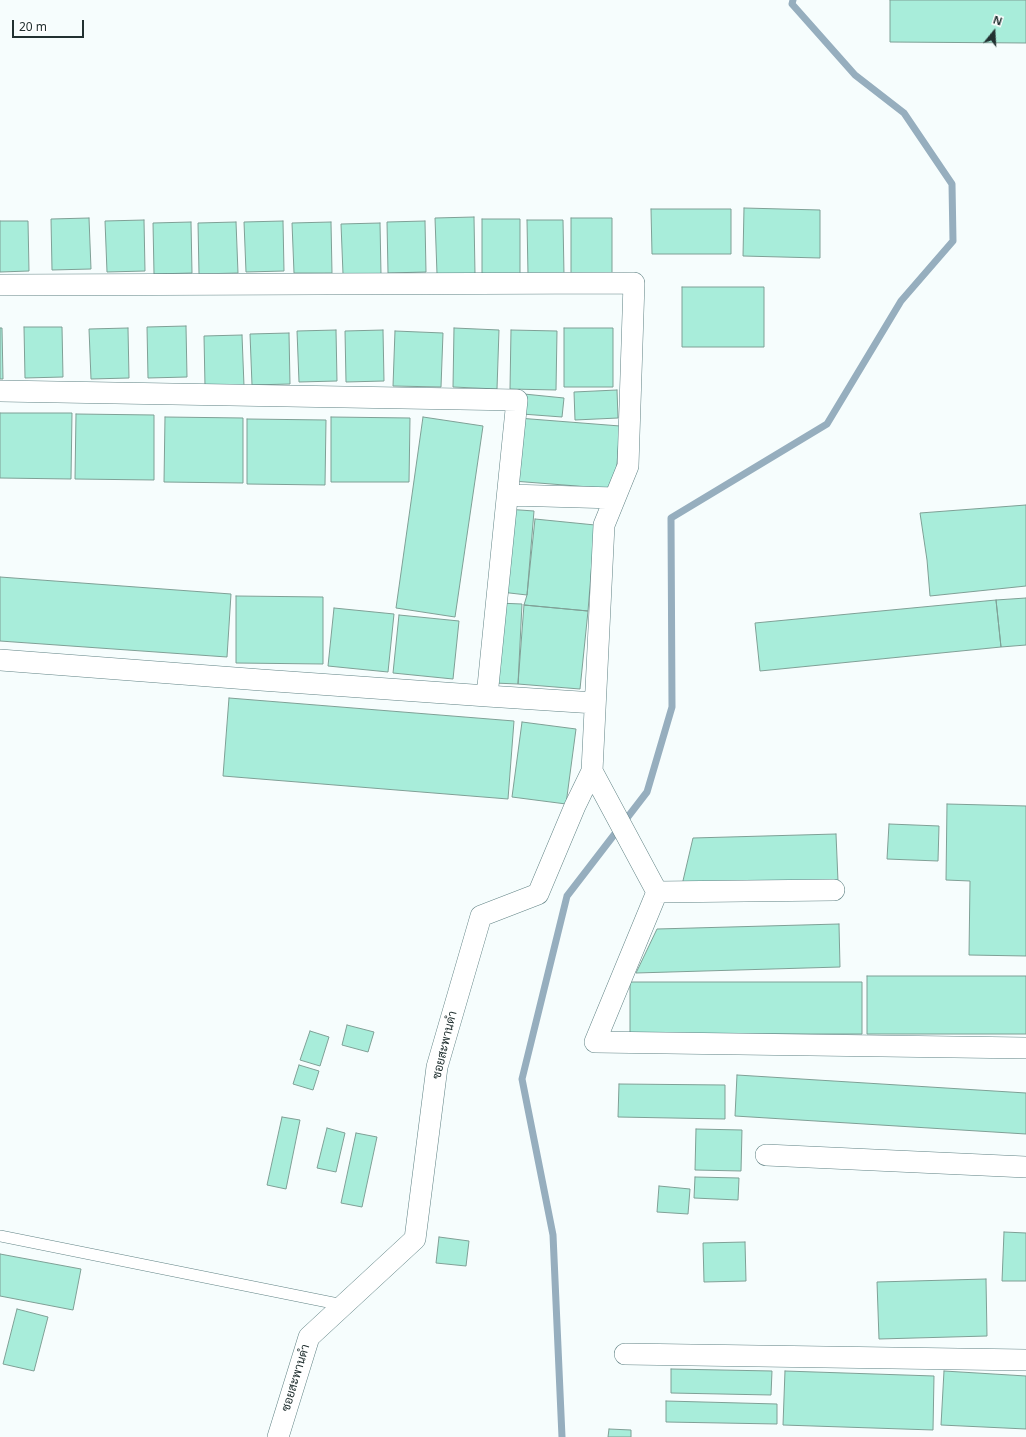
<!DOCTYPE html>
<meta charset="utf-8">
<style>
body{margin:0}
#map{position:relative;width:1026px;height:1437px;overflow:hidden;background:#f6fdfd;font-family:"Noto Sans",sans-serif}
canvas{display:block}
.north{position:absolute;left:974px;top:12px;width:40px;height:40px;-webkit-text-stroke:3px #fff;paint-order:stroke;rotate:18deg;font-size:11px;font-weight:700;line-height:16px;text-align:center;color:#223131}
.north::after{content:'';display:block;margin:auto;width:14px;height:18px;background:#223131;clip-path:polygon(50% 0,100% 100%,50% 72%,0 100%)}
.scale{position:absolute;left:12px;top:20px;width:72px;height:18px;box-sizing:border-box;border:2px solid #223131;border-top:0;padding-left:5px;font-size:12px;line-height:14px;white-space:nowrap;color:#223131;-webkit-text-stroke:3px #fff;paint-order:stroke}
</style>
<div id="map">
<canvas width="1026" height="1437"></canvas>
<div class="north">N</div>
<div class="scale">20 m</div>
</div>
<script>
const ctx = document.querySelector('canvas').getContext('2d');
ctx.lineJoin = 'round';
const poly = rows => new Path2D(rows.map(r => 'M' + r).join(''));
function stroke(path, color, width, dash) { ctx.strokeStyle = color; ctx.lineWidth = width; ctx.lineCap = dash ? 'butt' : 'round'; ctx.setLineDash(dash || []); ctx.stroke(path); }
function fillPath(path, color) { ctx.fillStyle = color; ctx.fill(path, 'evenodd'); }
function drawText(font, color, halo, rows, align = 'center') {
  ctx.font = font + ' "Noto Sans",Sarabun,sans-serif'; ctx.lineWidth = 3; ctx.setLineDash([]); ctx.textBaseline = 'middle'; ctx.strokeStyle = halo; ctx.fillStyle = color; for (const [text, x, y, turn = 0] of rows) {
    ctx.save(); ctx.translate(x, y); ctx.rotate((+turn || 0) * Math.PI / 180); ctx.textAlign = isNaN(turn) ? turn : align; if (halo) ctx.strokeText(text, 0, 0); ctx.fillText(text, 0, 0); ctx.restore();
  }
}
stroke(poly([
 [562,1437,553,1235,522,1079,567,896,647,792,672,707,671,518,827,424,901,301,953,241,952,184,904,113,855,75,792,4,793,0]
]), '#96aebe', 7);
const building = poly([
 [890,0,1026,0,1026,43,890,42,890,0],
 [744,208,820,210,820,258,743,256,744,208],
 [651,209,731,209,731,254,652,254,651,209],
 [474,217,475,274,437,274,435,218,474,217],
 [89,218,91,269,52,270,51,219,89,218],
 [571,218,612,218,612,274,571,274,571,218],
 [482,219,520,219,520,274,482,274,482,219],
 [144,220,145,271,107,272,105,221,144,220],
 [527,220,563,220,564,275,528,275,527,220],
 [0,221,28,221,29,271,0,272,0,221],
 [283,221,284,271,246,272,244,222,283,221],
 [425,221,426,272,388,273,387,222,425,221],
 [191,222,192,273,154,274,153,223,191,222],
 [236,222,238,273,199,274,198,223,236,222],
 [331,222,332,273,294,273,292,223,331,222],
 [380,223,381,274,343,274,341,224,380,223],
 [682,287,764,287,764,347,682,347,682,287],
 [186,326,187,377,148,378,147,327,186,326],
 [24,327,62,327,63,377,25,378,24,327],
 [0,328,2,328,3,379,0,379,0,328],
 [128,328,129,378,91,379,89,329,128,328],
 [454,328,499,330,497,389,453,387,454,328],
 [564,328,613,328,613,387,564,387,564,328],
 [336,330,337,381,299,382,297,331,336,330],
 [383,330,384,381,346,382,345,331,383,330],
 [511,330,557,331,556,390,510,389,511,330],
 [395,331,443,333,441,387,393,386,395,331],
 [289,333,290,384,252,385,250,334,289,333],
 [242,335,244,386,205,386,204,336,242,335],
 [617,390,618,418,575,420,574,392,617,390],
 [524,394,564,398,562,417,522,414,524,394],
 [0,413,72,413,71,479,0,478,0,413],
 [76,414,154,415,154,480,75,479,76,414],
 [165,417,243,418,243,483,164,482,165,417],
 [331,417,410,418,409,482,331,482,331,417],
 [423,417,483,426,455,617,396,608,423,417],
 [518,418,620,426,615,489,513,481,518,418],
 [247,419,326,420,325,485,247,484,247,419],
 [1026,505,1026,586,930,596,927,560,920,513,1026,505],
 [506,509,534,511,527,595,501,592,506,509],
 [535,519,595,525,588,611,524,605,527,595,535,519],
 [0,577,231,594,227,657,0,641,0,577],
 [236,596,323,597,323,664,236,663,236,596],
 [1026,598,1026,645,1001,647,996,600,1026,598],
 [996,600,1001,647,760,671,755,623,996,600],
 [497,603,522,604,518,684,494,683,497,603],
 [524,605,588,611,580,689,518,684,524,605],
 [334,608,394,614,388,672,328,666,334,608],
 [399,615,459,621,453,679,393,673,399,615],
 [229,698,514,721,508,799,223,776,229,698],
 [522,722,576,729,566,804,512,797,522,722],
 [947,804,1026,806,1026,956,969,955,970,881,946,880,947,804],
 [889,824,939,826,938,861,887,859,889,824],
 [836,834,838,881,682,885,693,838,836,834],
 [839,924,840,967,636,973,657,929,839,924],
 [867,976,1026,976,1026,1034,867,1034,867,976],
 [630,982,862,982,862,1034,630,1034,630,982],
 [347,1025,374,1032,368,1052,342,1045,347,1025],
 [310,1031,329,1037,320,1066,300,1060,310,1031],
 [299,1065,319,1071,313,1090,293,1084,299,1065],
 [737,1075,1026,1093,1026,1134,735,1116,737,1075],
 [619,1084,725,1085,725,1119,618,1117,619,1084],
 [282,1117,300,1120,286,1189,267,1185,282,1117],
 [327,1128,345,1133,336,1172,317,1168,327,1128],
 [696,1129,742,1130,741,1171,695,1170,696,1129],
 [356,1133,377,1137,362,1207,341,1203,356,1133],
 [695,1177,739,1178,738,1200,694,1198,695,1177],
 [659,1186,690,1189,688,1214,657,1212,659,1186],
 [1004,1232,1026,1233,1026,1281,1002,1281,1004,1232],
 [439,1237,469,1241,466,1266,436,1263,439,1237],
 [745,1242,746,1281,704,1282,703,1243,745,1242],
 [0,1254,81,1269,73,1310,0,1296,0,1254],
 [986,1279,987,1336,879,1339,877,1282,986,1279],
 [17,1309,48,1317,34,1371,3,1364,17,1309],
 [671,1369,772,1371,771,1395,671,1393,671,1369],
 [785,1371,934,1376,933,1430,783,1425,785,1371],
 [944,1371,1026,1376,1026,1429,941,1425,944,1371],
 [666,1401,777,1404,777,1424,666,1422,666,1401],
 [609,1429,631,1430,631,1437,608,1437,609,1429]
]);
fillPath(building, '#a8edda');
stroke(building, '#7fa096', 1);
const service = poly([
 [0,1236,343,1305]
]);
const minor = poly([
 [0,285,634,283,628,466,604,525,592,771,575,806,538,894,481,916,437,1067,415,1239,309,1337,278,1437],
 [0,391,517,400,487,696],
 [508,495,615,498],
 [0,660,261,680,487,696,595,703],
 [592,771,657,892],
 [657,892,595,1042,1026,1048],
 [657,892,834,890],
 [766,1155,1026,1167],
 [625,1354,1026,1360]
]);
stroke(service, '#618385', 12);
stroke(minor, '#618385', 22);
stroke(service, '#fff', 11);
stroke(minor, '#fff', 21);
drawText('12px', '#223131', '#fff', [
 ["ซอยสะพานดำ",445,1045,-76],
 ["ซอยสะพานดำ",296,1378,-73]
]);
</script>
